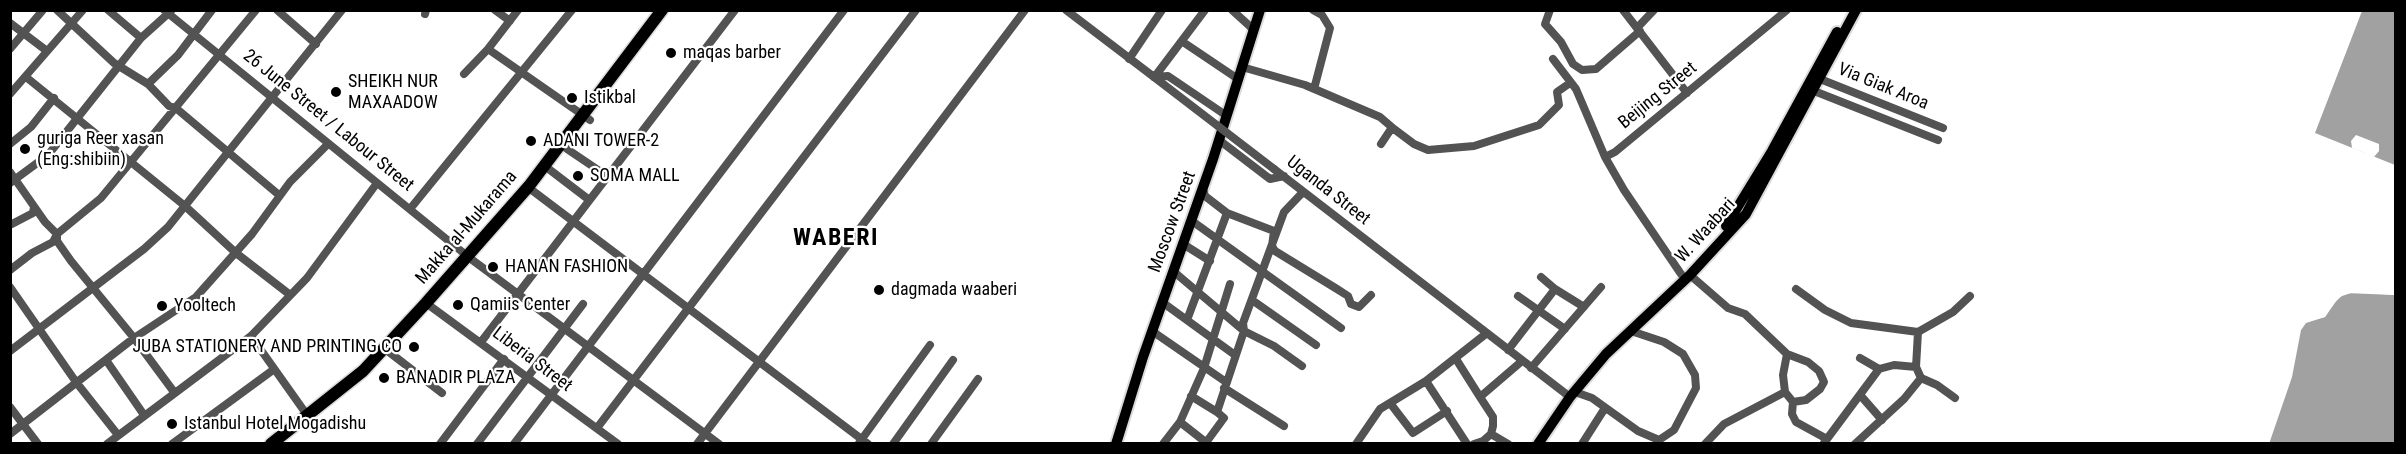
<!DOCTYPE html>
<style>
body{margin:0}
#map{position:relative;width:2406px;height:454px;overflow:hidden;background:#fff;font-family:"Roboto Condensed",sans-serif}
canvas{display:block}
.frame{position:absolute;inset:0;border:12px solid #000;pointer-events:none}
</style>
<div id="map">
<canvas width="2406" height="454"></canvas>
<div class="frame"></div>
</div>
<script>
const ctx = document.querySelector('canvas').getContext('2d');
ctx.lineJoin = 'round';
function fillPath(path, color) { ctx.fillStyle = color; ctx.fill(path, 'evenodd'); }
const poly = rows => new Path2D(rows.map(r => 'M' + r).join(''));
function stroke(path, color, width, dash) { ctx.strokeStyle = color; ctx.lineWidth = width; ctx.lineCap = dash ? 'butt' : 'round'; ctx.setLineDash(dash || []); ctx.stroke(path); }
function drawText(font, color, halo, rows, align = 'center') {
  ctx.font = font + ' "Roboto Condensed",sans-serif'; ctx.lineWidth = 4.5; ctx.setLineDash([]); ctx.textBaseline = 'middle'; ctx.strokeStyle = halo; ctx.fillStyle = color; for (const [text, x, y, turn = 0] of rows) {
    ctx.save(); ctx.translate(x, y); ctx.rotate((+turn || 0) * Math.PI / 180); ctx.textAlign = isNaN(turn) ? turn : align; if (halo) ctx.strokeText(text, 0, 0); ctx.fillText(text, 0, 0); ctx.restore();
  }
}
fillPath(poly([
 [2362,11,2395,11,2395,165,2315,133],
 [2354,292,2395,295,2395,443,2269,444,2292,377,2301,330,2306,323,2325,317,2339,297]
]), '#a1a1a1');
fillPath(poly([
 [2356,135,2379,144,2379,151,2374,157,2352,148,2351,141],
 [2354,289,2396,292,2395,295,2345,293,2332,305,2325,317,2311,320,2310,318,2323,315,2337,295]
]), '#fff');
const major = poly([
 [1726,226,1772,151,1837,32],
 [1116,444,1143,357,1213,159,1260,10],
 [1538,444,1570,397,1606,354,1690,275,1746,214,1856,10]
]);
const highway = poly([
 [271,444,363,371,426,303,529,186,662,10]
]);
stroke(major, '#dbdbdb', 14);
stroke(highway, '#dbdbdb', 15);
stroke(poly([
 [57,10,114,63,148,84,169,106,177,109,279,195],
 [108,10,141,38],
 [164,10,471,259,719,444],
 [277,10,316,44],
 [495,10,510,21],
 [1066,10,1154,77],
 [1232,10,1254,30],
 [1313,10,1322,15,1330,28,1314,89],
 [1550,10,1545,24,1561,42,1573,64,1582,70,1596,69,1640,31],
 [1623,10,1687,93],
 [425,14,426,10],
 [10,23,47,51],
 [1637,28,1654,10],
 [1183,42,1238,79],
 [10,49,43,10],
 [488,49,590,120],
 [1129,59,1162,10],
 [1553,59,1576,89,1605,157,1615,152,1787,10],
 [1242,67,1305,85,1380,117,1394,129,1391,129,1381,144],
 [464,74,488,49,518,10],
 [1156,75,1205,10],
 [26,77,185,206,236,253,289,294],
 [1154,77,1168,76,1227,116],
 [1815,77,1943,128],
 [148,84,178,55,212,10],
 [1809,89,1938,140],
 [10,94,83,10],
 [1394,129,1414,144,1428,150,1474,146,1539,125,1559,105,1557,92,1570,83],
 [1219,140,1270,179,1284,176],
 [10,144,31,127,54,98],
 [567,149,607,176],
 [1605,157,1624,190,1681,274],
 [1274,169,1570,397],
 [550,170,588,199],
 [10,172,45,222,57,234,57,241,71,261,134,338,174,392],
 [10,183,48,155,141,38,171,11],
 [1203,189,1205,196,1227,213,1274,231,1272,246,1275,251,1337,289,1348,296,1351,304,1359,307,1371,295],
 [533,191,868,444],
 [410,209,572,10],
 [1192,221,1341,328],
 [10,225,33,213,34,207],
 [1183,244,1210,261],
 [10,270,32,253,53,242,57,234,101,198,256,10],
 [1173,271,1244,331,1274,346,1302,366],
 [1690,275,1728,308,1745,314,1787,354,1783,375,1785,392],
 [1541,277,1555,289],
 [10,287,76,382,118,435],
 [1796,289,1825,310,1851,323,1918,332,1916,367,1921,378,1904,399,1855,444],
 [1518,296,1565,329],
 [1252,300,1316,345],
 [1162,302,1235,355],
 [426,303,618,444],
 [1187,320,1227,213],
 [1152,331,1226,382],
 [1918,332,1953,312,1970,296],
 [251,336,312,422],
 [481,342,735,10],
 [1508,350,1555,289,1584,307],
 [10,351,144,249,168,227,342,10],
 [389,352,442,393],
 [1787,354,1808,362,1819,371,1824,382,1820,389,1806,400,1793,402],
 [1860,358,1879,369,1894,365,1916,367],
 [1456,359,1480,397],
 [106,360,144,415],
 [1531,368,1601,287],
 [1921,378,1937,385,1955,398],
 [1426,381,1467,444],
 [1224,388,1284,426],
 [1575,392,1592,398,1638,431,1659,440,1674,430,1696,388,1695,375,1683,354,1664,342,1631,331],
 [1191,396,1217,412],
 [1861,396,1882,420],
 [1390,403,1413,433,1447,411],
 [10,407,38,444],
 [1180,422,1208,444],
 [597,428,916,10],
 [10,434,134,338,196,297,252,234,290,182,327,145],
 [1491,434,1508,444],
 [859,443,930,345],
 [1824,443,1879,369],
 [107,444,251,336,307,278,377,183],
 [172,444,273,370],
 [440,444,504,359],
 [477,444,583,304],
 [514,444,844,10],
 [697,444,1025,10],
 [893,444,953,360],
 [931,444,978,379],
 [1163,444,1180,422,1204,368,1230,284],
 [1205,444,1224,418,1217,412,1244,331,1243,323,1284,212,1303,192],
 [1356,444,1380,409,1426,381,1487,333],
 [1474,444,1483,441,1491,434,1493,426,1493,417,1480,397,1522,361],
 [1582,444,1605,408],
 [1705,444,1724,424,1785,392,1793,402,1792,414,1796,422,1827,439]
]), '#535353', 8);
stroke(major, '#000', 10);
stroke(highway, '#000', 12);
stroke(poly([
 [1154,77,1274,169]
]), '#535353', 8);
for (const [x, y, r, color] of [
 [671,53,6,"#000"],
 [336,92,6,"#000"],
 [572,98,6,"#000"],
 [531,141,6,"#000"],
 [25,149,6,"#000"],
 [578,176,6,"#000"],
 [493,267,6,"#000"],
 [879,290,6,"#000"],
 [458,305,6,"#000"],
 [162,306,6,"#000"],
 [414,347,6,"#000"],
 [384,378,6,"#000"],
 [172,424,6,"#000"]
]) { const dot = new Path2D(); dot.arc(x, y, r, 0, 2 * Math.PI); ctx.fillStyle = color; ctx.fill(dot); stroke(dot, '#fff', 2); }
drawText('18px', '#000', '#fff', [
 ["maqas barber",683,53],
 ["SHEIKH NUR",348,82],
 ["MAXAADOW",348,103],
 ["Istikbal",584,98],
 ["guriga Reer xasan",37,139],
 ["(Eng:shibiin)",37,160],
 ["ADANI TOWER-2",543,141],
 ["SOMA MALL",590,176],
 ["HANAN FASHION",505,267],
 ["dagmada waaberi",891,290],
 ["Qamiis Center",470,305],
 ["Yooltech",174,306],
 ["JUBA STATIONERY AND PRINTING CO",402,347,"right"],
 ["BANADIR PLAZA",396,378],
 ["Istanbul Hotel Mogadishu",184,424]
], 'left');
drawText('18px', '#000', '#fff', [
 ["Via Giak Aroa",1883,87,22],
 ["Beijing Street",1658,96,-39],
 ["26 June Street / Labour Street",328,121,39],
 ["Uganda Street",1328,191,38],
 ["Moscow Street",1173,222,-70],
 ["Makka al-Mukarama",467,228,-49],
 ["W. Waabari",1706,231,-48],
 ["Liberia Street",532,360,37]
]);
ctx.letterSpacing = '1.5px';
drawText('bold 24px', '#000', '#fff', [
 ["WABERI",836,239]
]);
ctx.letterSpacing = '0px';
</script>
